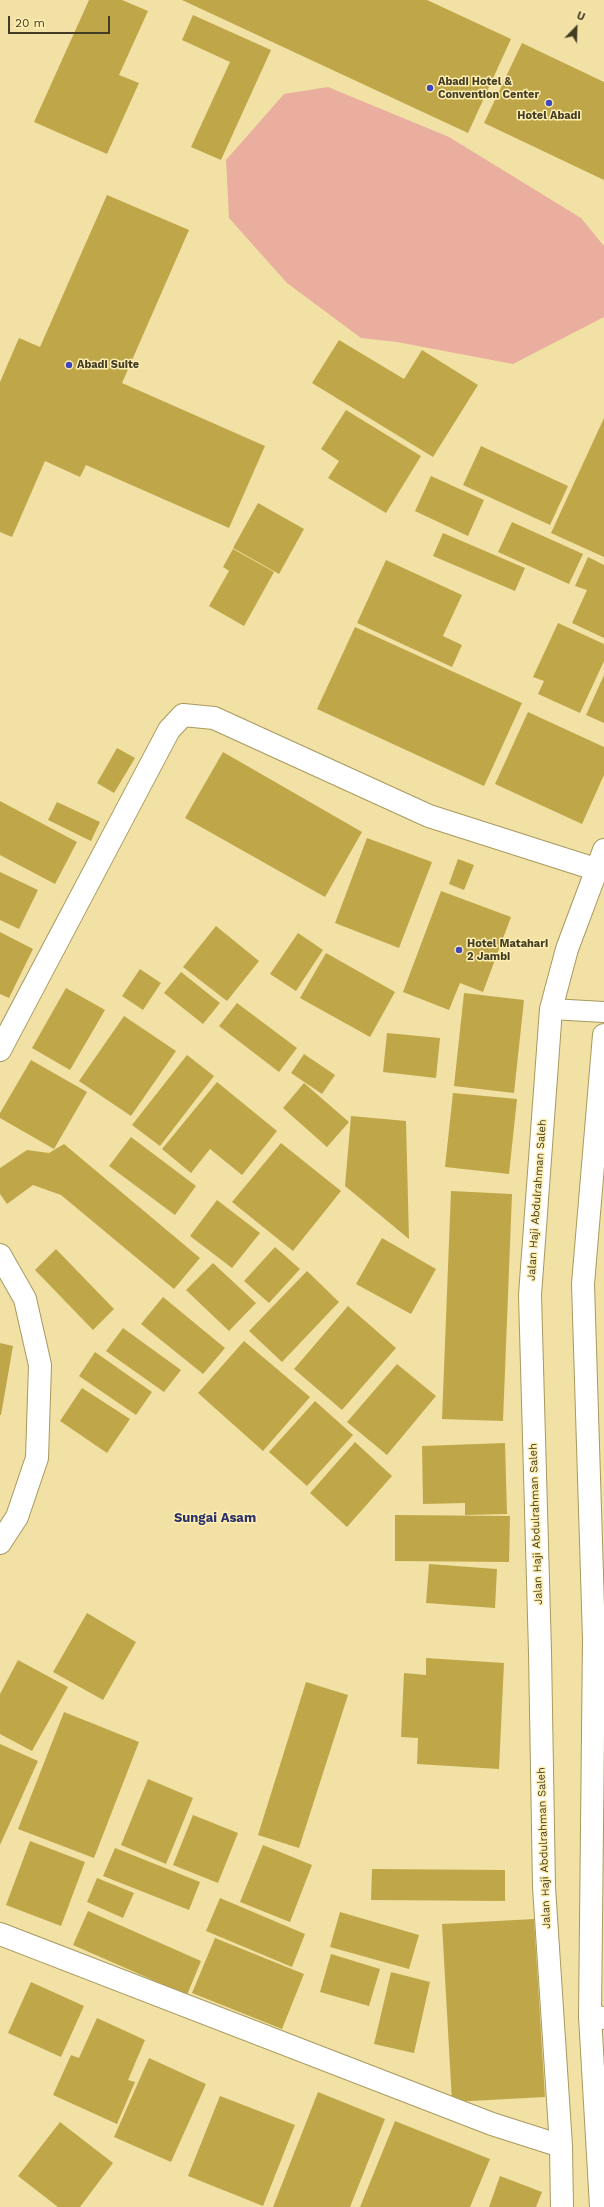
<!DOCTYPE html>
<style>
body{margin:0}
#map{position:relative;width:604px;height:2207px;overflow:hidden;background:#f1e1a4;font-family:"Work Sans",sans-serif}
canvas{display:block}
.north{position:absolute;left:556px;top:8px;width:40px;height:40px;-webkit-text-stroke:3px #feeeb1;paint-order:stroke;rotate:23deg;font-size:11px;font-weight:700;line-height:16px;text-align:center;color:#433d25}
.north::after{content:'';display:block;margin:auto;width:14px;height:18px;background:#433d25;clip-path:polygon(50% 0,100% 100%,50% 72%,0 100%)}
.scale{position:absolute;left:8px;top:16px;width:102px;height:18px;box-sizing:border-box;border:2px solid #433d25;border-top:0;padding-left:5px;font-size:12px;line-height:14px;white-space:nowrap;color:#433d25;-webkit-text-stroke:3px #feeeb1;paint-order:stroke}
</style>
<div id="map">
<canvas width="604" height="2207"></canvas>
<div class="north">U</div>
<div class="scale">20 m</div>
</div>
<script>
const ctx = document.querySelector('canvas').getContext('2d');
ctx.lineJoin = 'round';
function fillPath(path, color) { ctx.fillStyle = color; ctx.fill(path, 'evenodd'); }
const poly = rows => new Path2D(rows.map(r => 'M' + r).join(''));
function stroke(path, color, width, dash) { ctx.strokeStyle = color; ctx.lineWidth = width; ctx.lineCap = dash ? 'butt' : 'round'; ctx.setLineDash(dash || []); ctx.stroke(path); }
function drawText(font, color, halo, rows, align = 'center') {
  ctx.font = font + ' "Work Sans",sans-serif'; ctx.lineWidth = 3; ctx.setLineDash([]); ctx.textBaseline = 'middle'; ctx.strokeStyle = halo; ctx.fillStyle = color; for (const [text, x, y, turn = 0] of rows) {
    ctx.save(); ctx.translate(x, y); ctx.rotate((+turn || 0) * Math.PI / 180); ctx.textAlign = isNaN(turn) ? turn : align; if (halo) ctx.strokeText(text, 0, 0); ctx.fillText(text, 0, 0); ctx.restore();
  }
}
fillPath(poly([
 [328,87,449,137,581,218,604,246,604,317,513,364,397,342,361,338,287,283,229,218,226,160,284,94]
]), '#e9ae9e');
fillPath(poly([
 [89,0,122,0,148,11,119,75,139,83,107,154,34,122],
 [182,0,427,0,511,39,468,133],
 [193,15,271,50,221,160,191,147,230,62,182,40],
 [522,43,604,82,604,180,484,123],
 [107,195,189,230,122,383,265,446,229,528,86,465,80,477,45,461,12,537,0,532,0,382,19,338,40,347],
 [339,340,404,379,422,350,478,385,433,457,312,383],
 [346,410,421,456,386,513,328,478,339,461,321,449],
 [604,418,604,557,551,533],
 [481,446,568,486,550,525,463,485],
 [431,476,484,500,468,536,415,511],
 [258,503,304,529,279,574,233,548],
 [512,522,583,554,569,584,498,552],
 [443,533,525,568,515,591,433,556],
 [233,549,274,572,244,626,209,606,229,571,223,567],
 [588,557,604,565,604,638,572,623,587,590,575,586],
 [386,560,462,595,443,636,462,645,452,667,357,623],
 [558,623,604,644,604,661,580,713,538,694,544,681,533,677],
 [355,627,522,703,484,786,317,709],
 [604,675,604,723,586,715],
 [528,712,604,747,604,775,582,824,495,784],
 [117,748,135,758,114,793,97,783],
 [223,752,362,832,325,897,185,818],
 [0,801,77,842,55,884,0,855],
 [57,802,100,822,91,841,48,820],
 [367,838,432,862,399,948,335,923],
 [458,859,474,865,464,890,449,884],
 [0,872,38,890,19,929,0,920],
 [441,891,511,917,483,992,460,983,449,1010,403,992],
 [216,926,259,961,227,1001,183,967],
 [0,932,33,949,9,998,0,994],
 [298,933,323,950,296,991,270,974],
 [326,953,395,992,370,1037,300,998],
 [140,969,161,983,143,1010,122,996],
 [181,972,220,1003,203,1024,164,993],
 [66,988,105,1010,70,1070,32,1048],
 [464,993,524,1000,514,1093,454,1086],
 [237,1003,297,1048,279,1072,219,1026],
 [124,1016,176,1051,131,1116,79,1081],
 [387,1033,440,1038,436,1078,383,1072],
 [304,1054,335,1075,322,1094,291,1073],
 [187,1055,214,1076,160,1146,132,1125],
 [31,1060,87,1092,54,1149,0,1118,0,1113],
 [217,1082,277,1131,242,1175,210,1149,191,1173,162,1149],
 [304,1083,349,1122,327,1147,283,1108],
 [453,1093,517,1099,509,1174,445,1167],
 [351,1116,406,1121,409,1239,345,1186],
 [131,1137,196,1186,175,1215,109,1166],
 [281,1143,341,1191,293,1251,232,1202],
 [64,1144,200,1258,174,1289,61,1195,33,1185,7,1204,0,1194,0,1168,27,1150,49,1153],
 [451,1191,512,1194,503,1421,442,1419],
 [217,1200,260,1233,232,1268,190,1236],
 [382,1238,436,1269,411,1314,356,1284],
 [275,1247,300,1269,269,1303,244,1281],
 [56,1249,114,1309,93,1330,35,1270],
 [213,1263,256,1303,229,1331,186,1290],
 [307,1271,339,1302,282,1362,249,1331],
 [163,1297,225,1348,203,1374,141,1324],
 [348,1306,396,1348,342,1410,294,1369],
 [123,1328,181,1370,164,1392,106,1351],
 [244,1341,310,1397,263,1451,198,1393],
 [0,1343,13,1346,1,1415,0,1415],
 [95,1352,152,1392,136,1415,79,1376],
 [397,1364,436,1396,387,1455,347,1422],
 [82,1388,130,1419,107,1453,60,1421],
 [315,1401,353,1435,307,1486,269,1452],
 [355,1442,392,1476,347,1527,310,1493],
 [505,1443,507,1514,465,1515,465,1503,423,1504,422,1446],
 [395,1515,510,1516,509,1562,395,1561],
 [429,1564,497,1569,495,1608,426,1603],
 [87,1613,136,1642,103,1700,53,1672],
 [426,1658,504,1663,499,1769,417,1764,418,1738,401,1737,404,1673,426,1675],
 [18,1660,68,1687,32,1751,0,1734,0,1694],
 [306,1682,348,1695,299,1848,258,1835],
 [64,1712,139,1742,94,1858,18,1829],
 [0,1744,38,1761,0,1845],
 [148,1779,193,1798,166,1864,121,1845],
 [193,1815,238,1833,218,1883,173,1865],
 [30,1841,85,1862,61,1926,6,1905],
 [263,1845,312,1865,290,1922,240,1902],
 [115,1848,200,1882,189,1910,103,1876],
 [372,1869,505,1870,505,1901,371,1900],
 [97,1878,134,1893,123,1918,87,1902],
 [220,1898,305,1934,292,1967,206,1931],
 [88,1911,201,1961,187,1995,73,1945],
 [340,1912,419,1935,409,1969,330,1947],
 [534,1919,545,2097,452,2102,442,1924],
 [215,1938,304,1974,282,2029,192,1993],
 [331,1954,380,1969,369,2006,320,1992],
 [391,1972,430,1982,414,2053,374,2044],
 [31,1982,84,2006,61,2057,8,2033],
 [97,2018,145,2040,128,2080,135,2082,117,2124,53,2095,71,2055,79,2058],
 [149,2058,206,2084,171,2162,114,2137],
 [318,2092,385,2119,350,2207,273,2207],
 [220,2096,295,2125,263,2206,188,2176],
 [395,2121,490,2159,470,2207,360,2207],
 [60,2122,113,2163,80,2207,58,2207,18,2176],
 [500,2176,542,2192,536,2207,489,2207]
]), '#bfa749');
const service = poly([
 [551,1009,604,1012]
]);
const minor = poly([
 [0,1050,169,730,183,715,214,718,429,816,595,869],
 [0,1934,492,2124,561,2146],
 [590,2016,604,2018]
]);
const tertiary = poly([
 [0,1255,25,1299,40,1365,37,1458,17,1517,0,1543]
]);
const trunk = poly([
 [562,2207,561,2146,544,1887,540,1652,530,1295,551,1009,567,949,604,850],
 [601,2207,590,2016,594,1639,583,1284,604,1035]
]);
stroke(service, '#a8995f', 22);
stroke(minor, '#a8995f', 24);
stroke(tertiary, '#a8995f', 24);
stroke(trunk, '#a8995f', 24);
stroke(service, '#fff', 20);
stroke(minor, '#fff', 22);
stroke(tertiary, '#fff', 22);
stroke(trunk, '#fff', 22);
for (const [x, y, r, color] of [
 [430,88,4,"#4147bb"],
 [549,103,4,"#4147bb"],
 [69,365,4,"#4147bb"],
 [459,950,4,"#4147bb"]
]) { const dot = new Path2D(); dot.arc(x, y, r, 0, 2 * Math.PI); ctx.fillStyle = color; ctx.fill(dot); stroke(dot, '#feeeb1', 1.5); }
drawText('bold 11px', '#433d25', '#feeeb1', [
 ["Abadi Hotel &",438,82],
 ["Convention Center",438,95],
 ["Hotel Abadi",549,116,"center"],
 ["Abadi Suite",77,365],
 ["Hotel Matahari",467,944],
 ["2 Jambi",467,957]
], 'left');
drawText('11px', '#433d25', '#feeeb1', [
 ["Jalan Haji Abdulrahman Saleh",537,1200,-86],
 ["Jalan Haji Abdulrahman Saleh",536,1524,-92],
 ["Jalan Haji Abdulrahman Saleh",544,1848,-92]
]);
drawText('bold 13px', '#2b316b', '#feeeb1', [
 ["Sungai Asam",215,1518]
]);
</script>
